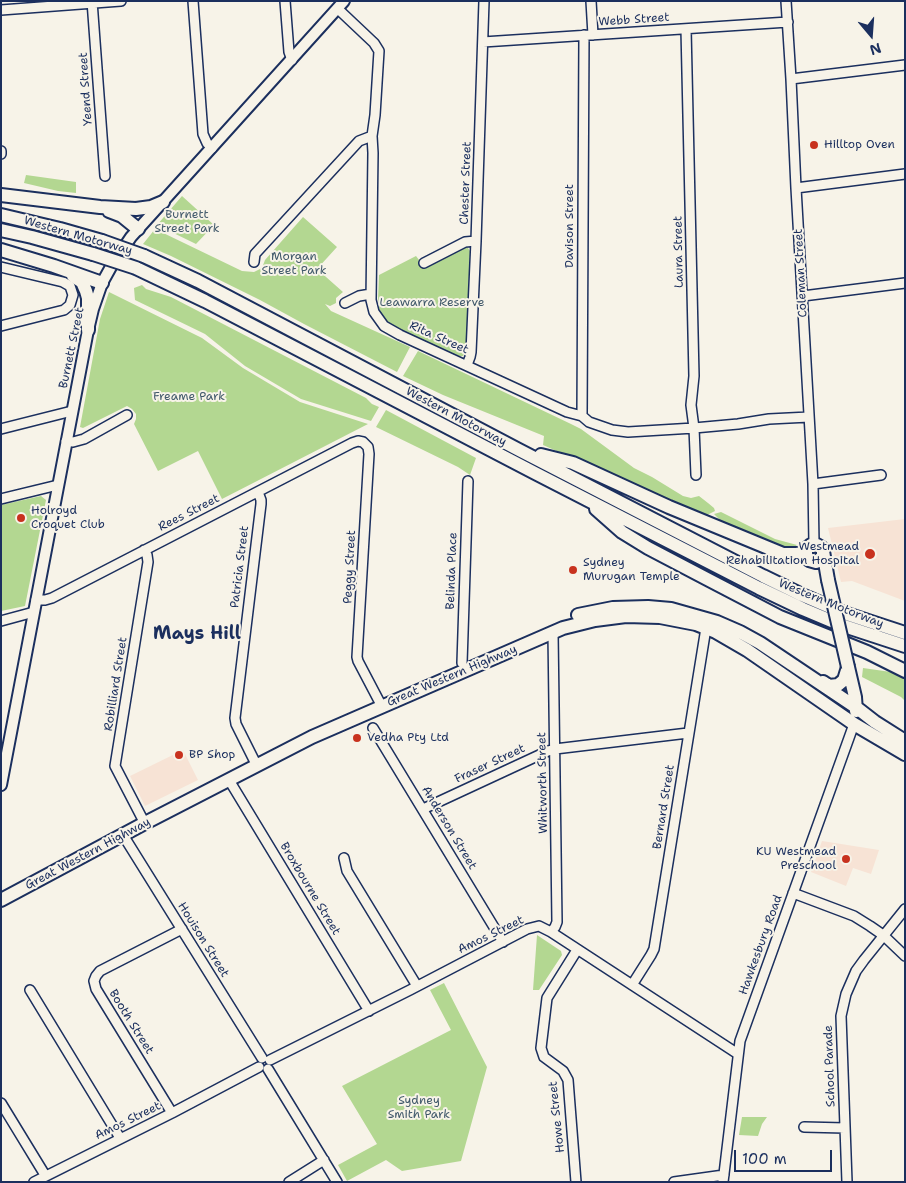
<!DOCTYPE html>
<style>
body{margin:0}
#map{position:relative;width:906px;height:1183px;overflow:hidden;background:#f7f3e8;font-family:"Shantell Sans",sans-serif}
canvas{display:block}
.frame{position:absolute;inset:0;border:2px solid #1b2f5e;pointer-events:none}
.north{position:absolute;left:846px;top:10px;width:50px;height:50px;-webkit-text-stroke:4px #f7f3e8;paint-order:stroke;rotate:162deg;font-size:14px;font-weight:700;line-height:20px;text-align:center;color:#1b2f5e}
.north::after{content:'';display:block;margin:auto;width:18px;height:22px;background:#1b2f5e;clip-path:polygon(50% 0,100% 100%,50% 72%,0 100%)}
.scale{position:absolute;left:734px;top:1150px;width:98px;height:22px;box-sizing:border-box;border:2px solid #1b2f5e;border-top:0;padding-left:6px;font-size:15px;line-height:18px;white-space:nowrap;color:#1b2f5e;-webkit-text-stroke:4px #f7f3e8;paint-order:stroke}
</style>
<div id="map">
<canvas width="906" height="1183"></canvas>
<div class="frame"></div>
<div class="north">N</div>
<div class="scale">100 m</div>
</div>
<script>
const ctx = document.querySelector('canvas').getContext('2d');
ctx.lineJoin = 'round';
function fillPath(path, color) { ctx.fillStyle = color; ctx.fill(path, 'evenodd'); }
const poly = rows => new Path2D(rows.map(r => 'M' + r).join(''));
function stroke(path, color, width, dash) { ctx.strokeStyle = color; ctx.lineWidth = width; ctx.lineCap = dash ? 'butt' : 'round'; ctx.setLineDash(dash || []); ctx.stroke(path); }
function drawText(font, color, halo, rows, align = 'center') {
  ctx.font = font + ' "Shantell Sans",sans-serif'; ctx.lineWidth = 4; ctx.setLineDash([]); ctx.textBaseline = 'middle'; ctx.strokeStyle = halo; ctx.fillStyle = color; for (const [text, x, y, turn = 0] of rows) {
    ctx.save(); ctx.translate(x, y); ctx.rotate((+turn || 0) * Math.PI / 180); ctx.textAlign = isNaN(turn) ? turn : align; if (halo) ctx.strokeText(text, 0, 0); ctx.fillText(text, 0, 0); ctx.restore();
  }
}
fillPath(poly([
 [905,519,905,601,852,581,841,582,828,528],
 [183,750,198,780,145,806,130,776],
 [822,841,879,850,871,874,853,868,846,886,811,872]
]), '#f7e3d5');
fillPath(poly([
 [26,175,76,182,76,193,58,191,24,183],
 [182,196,214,225,196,244,157,225],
 [303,217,337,247,317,269,343,292,336,298,336,303,330,306,325,304,331,311,410,347,397,372,304,324,260,300,171,256,143,244,155,229,242,271,254,272,262,268,265,260],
 [465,247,468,248,470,251,466,352,463,356,459,356,426,342,387,323,380,315,378,299,379,275,416,256,423,265,427,266],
 [142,285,146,289,171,297,366,398,372,404,379,407,371,421,301,399,245,366,205,334,135,300,134,288],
 [109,292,202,338,243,368,300,402,368,424,222,499,198,451,158,471,134,424,136,419,136,414,132,409,127,406,83,428,80,427,100,319],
 [418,351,571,424,581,429,634,468,652,477,683,496,691,498,699,496,708,503,714,508,715,511,707,515,667,500,543,445,544,436,443,395,403,376],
 [386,410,476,458,470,475,458,467,376,427],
 [41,496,46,500,25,606,1,611,1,505],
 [721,512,775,539,797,545,793,548,786,548,778,546,720,520,714,514],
 [863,668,905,674,905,701,901,697,862,677],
 [537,935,561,951,562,955,539,990,533,990],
 [444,983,487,1067,461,1161,402,1171,386,1160,347,1181,338,1165,377,1144,342,1086,451,1030,430,990],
 [742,1117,767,1117,762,1124,758,1136,739,1135]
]), '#b3d791');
const minor = poly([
 [92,1,105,176],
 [193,1,203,134,207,143,212,148],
 [285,1,289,52,292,60],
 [591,1,593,35],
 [786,1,791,79,796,188,813,484,814,544],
 [338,9,374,43,379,51,375,115,372,136,373,153,371,300,374,312,384,326,400,335,567,412,582,416,589,422,612,430,628,432,694,428,738,424,769,419,809,417],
 [1,10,121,1],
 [686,29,694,376,691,405,694,428,696,475],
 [483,42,788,22],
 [791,79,905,65],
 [1,151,1,154],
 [796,188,905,174],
 [254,262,255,254,359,141,372,136],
 [424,263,465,242,476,241],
 [1,267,63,282,70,286,73,295,70,305,64,310,1,326],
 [803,296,905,283],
 [345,303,359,296,371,294],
 [467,365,470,357,471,352,476,241,484,1],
 [582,416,584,35],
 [1,429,72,411],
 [66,441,73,442,84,439,127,415],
 [813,484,881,475],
 [1,499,58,485],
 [36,600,45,600,52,598,352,443,358,441,363,442,368,447,369,454,357,657,358,661,379,701],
 [1,621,34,612],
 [462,663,468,481],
 [373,728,503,942],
 [254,760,236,724,235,718,261,504,261,500,258,492],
 [229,780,369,1011],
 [423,809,548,751,555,749,688,733],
 [142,818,115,766,148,562,147,555,144,550],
 [123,835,262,1058],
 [344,858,347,871,417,986],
 [793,893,854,916,870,926,883,935,905,956],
 [551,932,555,927,557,922,553,633],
 [632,985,651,955,654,949,706,628],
 [30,990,120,1138],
 [270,1060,410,990,527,929,539,926,551,932,738,1054],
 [268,1069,337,1182],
 [1,1103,45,1175],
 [172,1113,96,989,94,981,96,976,100,971,182,929],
 [804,1127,845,1128],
 [34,1182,172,1113,259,1067],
 [289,1182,324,1160],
 [576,1182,568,1080,563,1071,544,1057,541,1048,547,998,577,950],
 [674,1182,724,1175],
 [723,1182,740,1041,854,724],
 [847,1182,841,1016,846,994,856,971,864,960,905,909]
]);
const major = poly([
 [1,785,88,330,93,309,102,283,112,265,131,237,344,1]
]);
const highway = poly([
 [1,195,100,207,136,209,151,207,163,202],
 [109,211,122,216,138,229],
 [1,215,60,229,102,241],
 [1,230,32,237,93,254],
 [1,250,54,266,102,283],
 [144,256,198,281,519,450,763,576,802,595,844,613,905,633],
 [136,268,205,301,535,473,759,588,803,609,841,625,905,646],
 [73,276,82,282,86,291,88,298,88,330],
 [541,455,573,463,669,507,783,554,797,554,802,553,806,549],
 [596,509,622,532,648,548,709,580,780,617,867,652,905,671],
 [823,551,823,557,816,562,809,560,806,555,806,549,811,545,817,545,822,548,823,551,828,580],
 [578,615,613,608,648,607,671,609,717,622,740,632,760,643,857,708,875,722,905,741],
 [848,667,855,697,856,711],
 [823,682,829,686,838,685,844,680,848,667],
 [1,900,145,823,312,737,563,628,595,620,626,616,660,617,696,624,716,632,747,650,854,724,905,754]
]);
stroke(minor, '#1b2f5e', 12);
stroke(major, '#1b2f5e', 14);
stroke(highway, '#1b2f5e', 16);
stroke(minor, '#f7f3e8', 9);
stroke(major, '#f7f3e8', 10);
stroke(highway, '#f7f3e8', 12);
const highwayBridge = poly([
 [102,241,144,256],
 [93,254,136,268],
 [828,580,848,667]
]);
stroke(highwayBridge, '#1b2f5e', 16, []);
stroke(highwayBridge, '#f7f3e8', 12);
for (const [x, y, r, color] of [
 [814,145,5,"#c8321e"],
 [21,518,5,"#c8321e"],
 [870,554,6,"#c8321e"],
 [573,570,5,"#c8321e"],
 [357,738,5,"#c8321e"],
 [179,755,5,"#c8321e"],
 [846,859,5,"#c8321e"]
]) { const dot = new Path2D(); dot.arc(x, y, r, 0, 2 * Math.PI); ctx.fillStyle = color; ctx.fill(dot); stroke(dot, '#f7f3e8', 2); }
drawText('12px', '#1b2f5e', '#f7f3e8', [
 ["Webb Street",634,20,-4],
 ["Yeend Street",86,89,-94],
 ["Chester Street",466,183,-88],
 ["Davison Street",570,226,-90],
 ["Western Motorway",78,236,16],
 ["Laura Street",679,252,-91],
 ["Coleman Street",801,273,-93],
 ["Rita Street",439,338,24],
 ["Burnett Street",72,348,-78],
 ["Western Motorway",456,417,28],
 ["Rees Street",189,513,-27],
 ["Patricia Street",240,567,-83],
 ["Peggy Street",350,567,-87],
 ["Belinda Place",452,571,-88],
 ["Western Motorway",831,604,22],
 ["Great Western Highway",452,676,-23],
 ["Robilliard Street",116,684,-81],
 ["Fraser Street",490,764,-25],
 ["Whitworth Street",543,783,-91],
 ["Bernard Street",664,807,-81],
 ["Anderson Street",449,828,59],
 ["Great Western Highway",88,854,-28],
 ["Broxbourne Street",310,889,59],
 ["Amos Street",491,935,-26],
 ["Houison Street",203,940,58],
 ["Hawkesbury Road",761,945,-70],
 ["Booth Street",131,1022,58],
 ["School Parade",830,1066,-92],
 ["Howe Street",557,1117,-96],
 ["Amos Street",128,1121,-26]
]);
drawText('12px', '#1b2f5e', '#f7f3e8', [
 ["Hilltop Oven",824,145],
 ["Holroyd",31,511],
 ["Croquet Club",31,525],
 ["Westmead",859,547,"right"],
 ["Rehabilitation Hospital",859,561,"right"],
 ["Sydney",583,563],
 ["Murugan Temple",583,577],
 ["Vedha Pty Ltd",367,738],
 ["BP Shop",189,755],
 ["KU Westmead",836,852,"right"],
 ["Preschool",836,866,"right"]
], 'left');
drawText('12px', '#41596b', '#f7f3e8', [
 ["Burnett",187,215],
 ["Street Park",187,229],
 ["Morgan",294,257],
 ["Street Park",294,271],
 ["Leawarra Reserve",432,303],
 ["Freame Park",189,397],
 ["Sydney",419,1101],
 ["Smith Park",419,1115]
]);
drawText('bold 18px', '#1b2f5e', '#f7f3e8', [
 ["Mays Hill",197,634]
]);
</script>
